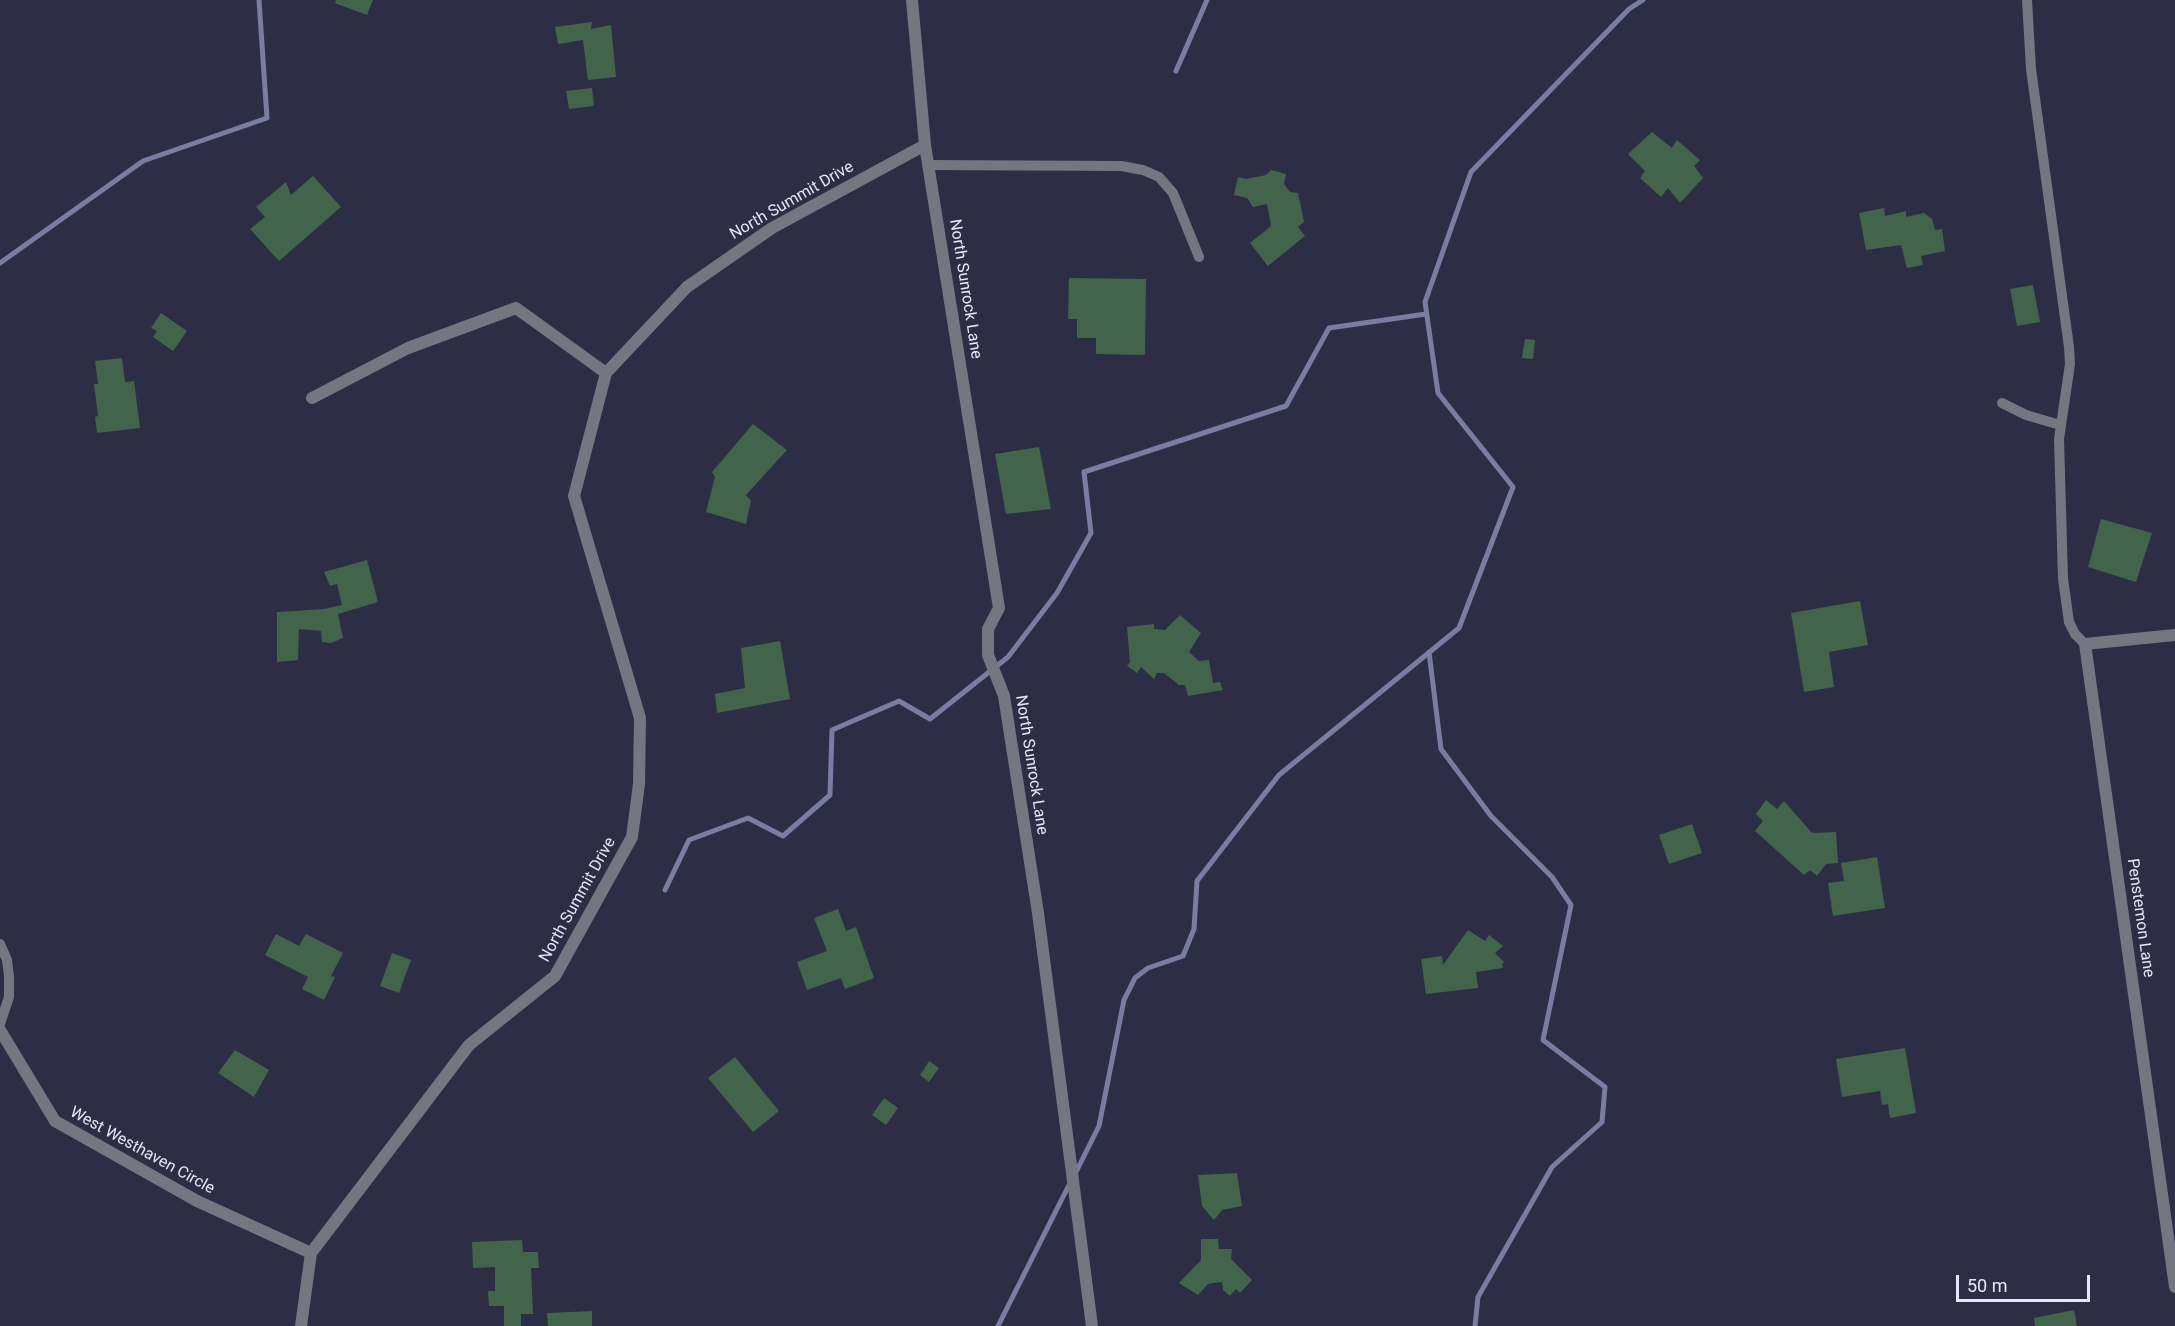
<!DOCTYPE html>
<style>
body{margin:0}
#map{position:relative;width:2175px;height:1326px;overflow:hidden;background:#2d2e45;font-family:Roboto,sans-serif}
canvas{display:block}
.scale{position:absolute;left:1956px;top:1275px;width:134px;height:27px;box-sizing:border-box;border:3px solid #e6e7f6;border-top:0;padding-left:8px;font-size:18px;line-height:21px;white-space:nowrap;color:#e6e7f6;-webkit-text-stroke:4px #2d2e45;paint-order:stroke}
</style>
<div id="map">
<canvas width="2175" height="1326"></canvas>
<div class="scale">50 m</div>
</div>
<script>
const ctx = document.querySelector('canvas').getContext('2d');
ctx.lineJoin = 'round';
const poly = rows => new Path2D(rows.map(r => 'M' + r).join(''));
function stroke(path, color, width, dash) { ctx.strokeStyle = color; ctx.lineWidth = width; ctx.lineCap = dash ? 'butt' : 'round'; ctx.setLineDash(dash || []); ctx.stroke(path); }
function fillPath(path, color) { ctx.fillStyle = color; ctx.fill(path, 'evenodd'); }
function drawText(font, color, halo, rows, align = 'center') {
  ctx.font = font + ' Roboto,sans-serif'; ctx.lineWidth = 6; ctx.setLineDash([]); ctx.textBaseline = 'middle'; ctx.strokeStyle = halo; ctx.fillStyle = color; for (const [text, x, y, turn = 0] of rows) {
    ctx.save(); ctx.translate(x, y); ctx.rotate((+turn || 0) * Math.PI / 180); ctx.textAlign = isNaN(turn) ? turn : align; if (halo) ctx.strokeText(text, 0, 0); ctx.fillText(text, 0, 0); ctx.restore();
  }
}
stroke(poly([
 [1176,71,1207,0],
 [0,263,143,161,267,118,259,0],
 [1429,652,1441,749,1491,816,1552,877,1571,905,1543,1040,1605,1087,1602,1122,1552,1167,1478,1297,1475,1326],
 [665,890,689,840,748,818,783,836,830,795,832,730,899,701,930,719,1008,657,1057,593,1091,533,1084,472,1286,406,1329,328,1426,314],
 [1075,1174,1099,1126,1124,1000,1135,978,1148,968,1183,956,1194,929,1197,881,1279,775,1459,628,1513,487,1438,393,1425,302,1471,172,1629,9,1643,0],
 [998,1326,1070,1183]
]), '#7a7ca1', 5);
fillPath(poly([
 [336,0,373,0,367,15,335,3],
 [592,22,591,29,611,25,616,77,588,80,583,40,558,44,555,27],
 [592,88,594,106,569,109,566,91],
 [1652,132,1672,148,1677,140,1700,160,1694,166,1703,178,1680,203,1668,188,1661,197,1640,178,1645,171,1628,154],
 [1271,170,1286,174,1284,184,1290,192,1298,193,1304,222,1298,227,1305,236,1268,266,1250,243,1271,226,1267,204,1253,207,1247,198,1234,195,1238,177,1246,179,1266,175],
 [313,176,341,207,279,261,250,229,265,217,256,207,286,182,291,195],
 [1884,208,1885,216,1906,211,1906,217,1924,213,1932,219,1935,230,1942,229,1945,251,1921,256,1923,265,1907,268,1901,245,1866,250,1859,213],
 [1069,278,1146,279,1145,355,1096,354,1096,338,1077,338,1077,319,1068,319],
 [2033,285,2040,322,2017,326,2010,289],
 [161,313,187,331,173,351,153,337,157,331,151,328],
 [1525,339,1535,340,1533,359,1522,358],
 [122,358,125,382,134,381,140,428,97,433,95,417,98,416,94,384,98,384,95,361],
 [753,424,787,450,746,495,751,501,746,524,706,512,715,477,712,472],
 [1039,447,1051,509,1006,514,995,454],
 [2101,519,2152,533,2136,582,2088,567],
 [367,560,378,602,338,614,343,638,331,643,322,642,321,631,299,629,298,660,277,662,277,612,324,609,342,605,337,584,330,586,324,572],
 [1860,601,1868,645,1829,652,1834,687,1804,692,1791,613],
 [1180,615,1201,633,1189,652,1199,661,1209,660,1213,683,1220,682,1223,690,1188,696,1185,685,1179,685,1164,673,1157,673,1154,679,1141,667,1137,673,1127,666,1130,662,1127,627,1154,624,1154,629,1165,630],
 [780,641,790,699,717,713,715,694,745,688,741,648],
 [1766,800,1777,809,1784,801,1812,833,1836,832,1838,863,1826,864,1817,876,1810,870,1804,875,1755,831,1763,821,1756,814],
 [1692,824,1702,853,1669,864,1659,835],
 [1877,857,1885,908,1833,916,1828,883,1844,881,1841,863],
 [838,909,846,931,856,927,874,978,845,989,841,978,807,990,797,962,827,951,814,918],
 [1468,930,1485,941,1489,935,1503,946,1495,953,1504,962,1502,964,1503,968,1476,972,1478,988,1426,994,1421,959,1442,956,1443,965],
 [276,934,299,946,306,934,343,953,331,976,335,977,324,1000,302,989,308,977,265,955],
 [392,953,411,960,399,993,380,986],
 [1905,1048,1916,1113,1890,1118,1888,1104,1882,1105,1880,1091,1842,1097,1836,1059],
 [235,1050,269,1070,254,1097,218,1073],
 [735,1057,779,1111,753,1132,708,1078],
 [929,1061,939,1068,929,1082,920,1075],
 [884,1098,898,1108,886,1125,872,1115],
 [1237,1173,1242,1206,1222,1210,1214,1220,1202,1206,1198,1175],
 [1201,1239,1218,1239,1219,1249,1232,1249,1231,1259,1252,1280,1240,1293,1236,1289,1230,1296,1223,1290,1222,1282,1208,1284,1198,1295,1179,1283,1201,1260],
 [522,1240,523,1252,538,1252,539,1268,531,1268,533,1314,521,1314,521,1326,504,1326,504,1306,489,1306,488,1291,495,1291,495,1267,473,1268,472,1242],
 [2074,1310,2077,1326,2035,1326,2034,1318],
 [592,1311,592,1326,548,1326,547,1313]
]), '#42644a');
stroke(poly([
 [2027,0,2031,69,2069,347,2070,364,2059,439,2063,579,2069,622,2075,634,2085,644],
 [929,165,1121,166,1143,170,1159,177,1173,193,1199,257],
 [2002,403,2026,415,2060,425],
 [0,944,7,960,9,976,9,997,0,1024]
]), '#757682', 10);
stroke(poly([
 [912,0,925,145,999,608,988,629,988,655,1004,696,1038,913,1092,1326],
 [312,398,408,348,516,308,606,373,687,287,772,228,925,145],
 [2175,635,2085,644,2175,1287],
 [0,1030,55,1121,197,1201,311,1253],
 [301,1326,311,1253,469,1045,555,976,632,837,639,784,640,718,574,496,606,373]
]), '#757682', 12);
drawText('16px', '#e6e7f6', '#2d2e45', [
 ["North Summit Drive",792,201,-30],
 ["North Sunrock Lane",965,289,81],
 ["North Sunrock Lane",1031,765,81],
 ["North Summit Drive",578,900,-61],
 ["Penstemon Lane",2140,918,82],
 ["West Westhaven Circle",142,1151,29]
]);
</script>
